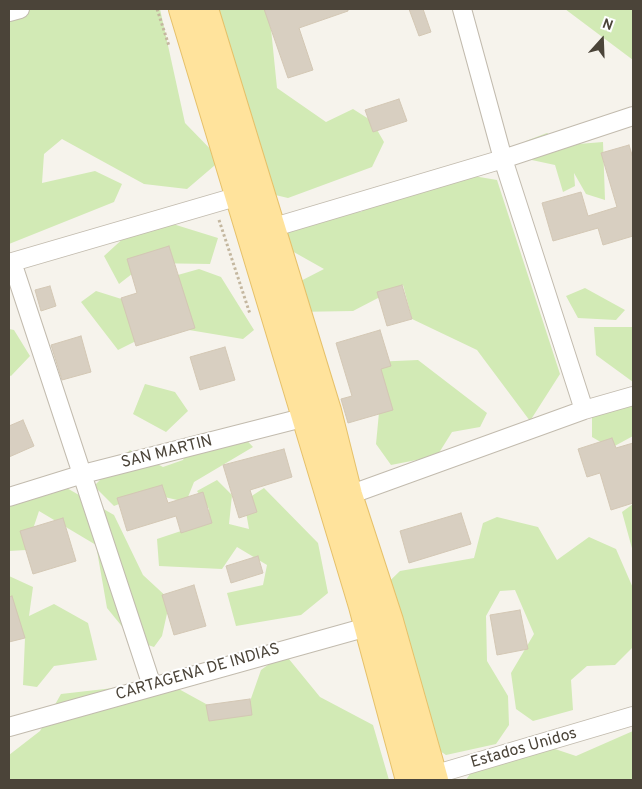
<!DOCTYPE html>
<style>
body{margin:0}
#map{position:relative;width:642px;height:789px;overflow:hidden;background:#f6f3ec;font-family:Overpass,sans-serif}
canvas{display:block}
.frame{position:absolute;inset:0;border:10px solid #4b4439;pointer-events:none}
.north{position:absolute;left:577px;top:15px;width:50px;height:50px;-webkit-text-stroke:4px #fff;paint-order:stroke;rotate:20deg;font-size:14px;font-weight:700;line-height:20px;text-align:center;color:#4b4439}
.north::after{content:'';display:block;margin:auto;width:18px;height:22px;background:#4b4439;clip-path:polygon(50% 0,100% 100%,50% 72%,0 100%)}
</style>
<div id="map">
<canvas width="642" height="789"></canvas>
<div class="frame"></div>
<div class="north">N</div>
</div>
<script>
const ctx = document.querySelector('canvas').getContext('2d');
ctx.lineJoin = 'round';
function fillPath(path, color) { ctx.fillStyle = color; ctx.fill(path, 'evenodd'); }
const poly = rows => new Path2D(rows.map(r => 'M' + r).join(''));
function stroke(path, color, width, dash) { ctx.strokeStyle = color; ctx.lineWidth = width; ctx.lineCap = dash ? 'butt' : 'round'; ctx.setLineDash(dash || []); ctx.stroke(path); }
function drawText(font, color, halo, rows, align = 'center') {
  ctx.font = font + ' Overpass,sans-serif'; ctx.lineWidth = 4; ctx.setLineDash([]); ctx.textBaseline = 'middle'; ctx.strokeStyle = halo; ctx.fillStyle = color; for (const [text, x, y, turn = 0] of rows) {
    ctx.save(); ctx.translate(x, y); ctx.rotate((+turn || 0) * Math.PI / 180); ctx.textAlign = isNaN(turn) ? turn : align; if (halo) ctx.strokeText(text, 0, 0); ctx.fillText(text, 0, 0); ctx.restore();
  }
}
fillPath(poly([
 [9,9,160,9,185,123,221,160,187,189,144,184,62,139,44,154,42,183,95,171,122,184,114,202,9,244],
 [210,9,269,9,277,88,326,122,353,109,372,121,384,142,372,167,288,198,254,190],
 [565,9,633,9,633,60],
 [547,133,566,145,603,142,605,200,586,194,574,173,575,186,563,192,555,165,527,159,526,141],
 [438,170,497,180,560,374,530,421,477,350,412,319,403,285,353,311,294,312,287,288,324,269,276,242,299,212,361,212,384,190],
 [160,220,218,238,210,264,146,263,119,284,104,256,138,225],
 [199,269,221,277,254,330,243,339,183,329,160,280],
 [585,288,625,310,616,320,578,318,566,296],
 [96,291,131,302,148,335,118,350,81,302],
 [594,327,633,327,633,382,596,355],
 [9,329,14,330,30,356,11,376,9,375],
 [418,360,487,413,480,427,452,432,437,456,391,465,376,444,380,402,373,362],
 [145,384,175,392,188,411,166,432,133,414],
 [633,398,633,436,611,448,592,437,592,416],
 [239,432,253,447,194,482,186,502,147,493,114,506,94,486,130,450,163,467,183,460,196,436],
 [51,479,114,515,143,575,170,600,162,636,154,647,133,640,107,608,96,545,39,511,26,550,9,551,9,491],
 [217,480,232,495,229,524,249,529,244,501,264,488,318,543,328,593,301,615,236,626,227,593,263,585,267,565,237,547,222,569,159,566,157,539,205,523,209,509,197,491],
 [633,504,633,552,622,512],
 [497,517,538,527,557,560,589,537,616,549,633,588,633,647,615,665,587,666,571,680,573,710,533,721,516,709,511,673,534,634,515,590,500,591,486,616,487,661,508,696,509,725,496,744,446,755,428,743,373,597,400,571,474,558,483,523],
 [9,576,33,587,29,616,54,604,88,623,97,660,54,666,37,687,23,685,25,638,9,623],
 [284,653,320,697,373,725,389,780,9,780,9,755,40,731,61,694,166,682,217,710,248,707,261,670],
 [633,731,633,780,466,780,475,766,540,744,576,756]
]), '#d2eab5');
const building = poly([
 [264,9,348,9,348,11,299,28,313,70,288,78,264,9],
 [409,9,423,9,431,32,419,36,409,9],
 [399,99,407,121,373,132,365,110,399,99],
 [629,145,633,158,633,236,603,245,598,228,553,241,542,203,581,192,588,216,617,207,601,153,629,145],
 [169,246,195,328,136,346,121,298,137,293,127,259,169,246],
 [402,285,412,319,387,326,377,292,402,285],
 [50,286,56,306,41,311,35,290,50,286],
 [380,330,391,366,381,369,393,410,348,423,341,399,352,396,336,343,380,330],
 [81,336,91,372,62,380,51,345,81,336],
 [225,347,235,380,200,390,190,357,225,347],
 [23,420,34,446,9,457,9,426,23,420],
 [612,438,616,448,633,443,633,503,611,510,600,473,587,477,578,449,612,438],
 [284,449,292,477,250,490,257,512,239,518,223,465,284,449],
 [162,485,168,503,203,492,212,523,181,533,176,516,127,531,117,498,162,485],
 [461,513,471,544,409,563,400,531,461,513],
 [63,518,76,561,33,574,20,531,63,518],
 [258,556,263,573,231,583,226,566,258,556],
 [194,585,206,626,174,635,162,595,194,585],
 [12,596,25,638,9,642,9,597,12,596],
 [520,610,528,649,497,655,490,615,520,610],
 [250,699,252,715,209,721,206,705,250,699]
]);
fillPath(building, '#d8cfc1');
stroke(building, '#d3c7b4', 1);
const minor = poly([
 [462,9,503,159,584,410],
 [9,12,20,9],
 [271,228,503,159,633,116],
 [12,262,152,686],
 [9,263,239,196],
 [9,497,83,474,314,415],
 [338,499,584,410,633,396],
 [9,727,378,624],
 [423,778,633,716]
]);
const primary = poly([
 [183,9,363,606,410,780],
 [204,9,327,411,348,495,389,621,434,780]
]);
stroke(minor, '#c2bbae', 20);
stroke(primary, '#e6c16a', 30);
stroke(poly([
 [157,9,169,46],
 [219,220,250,314]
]), '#c4b79f', 3, [2.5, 2.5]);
stroke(minor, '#fff', 18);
stroke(primary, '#ffe39c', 28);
drawText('16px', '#4b4439', '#fff', [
 ["SAN MARTIN",167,453,-14],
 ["CARTAGENA DE INDIAS",198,673,-16],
 ["Estados Unidos",524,749,-16]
]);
</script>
